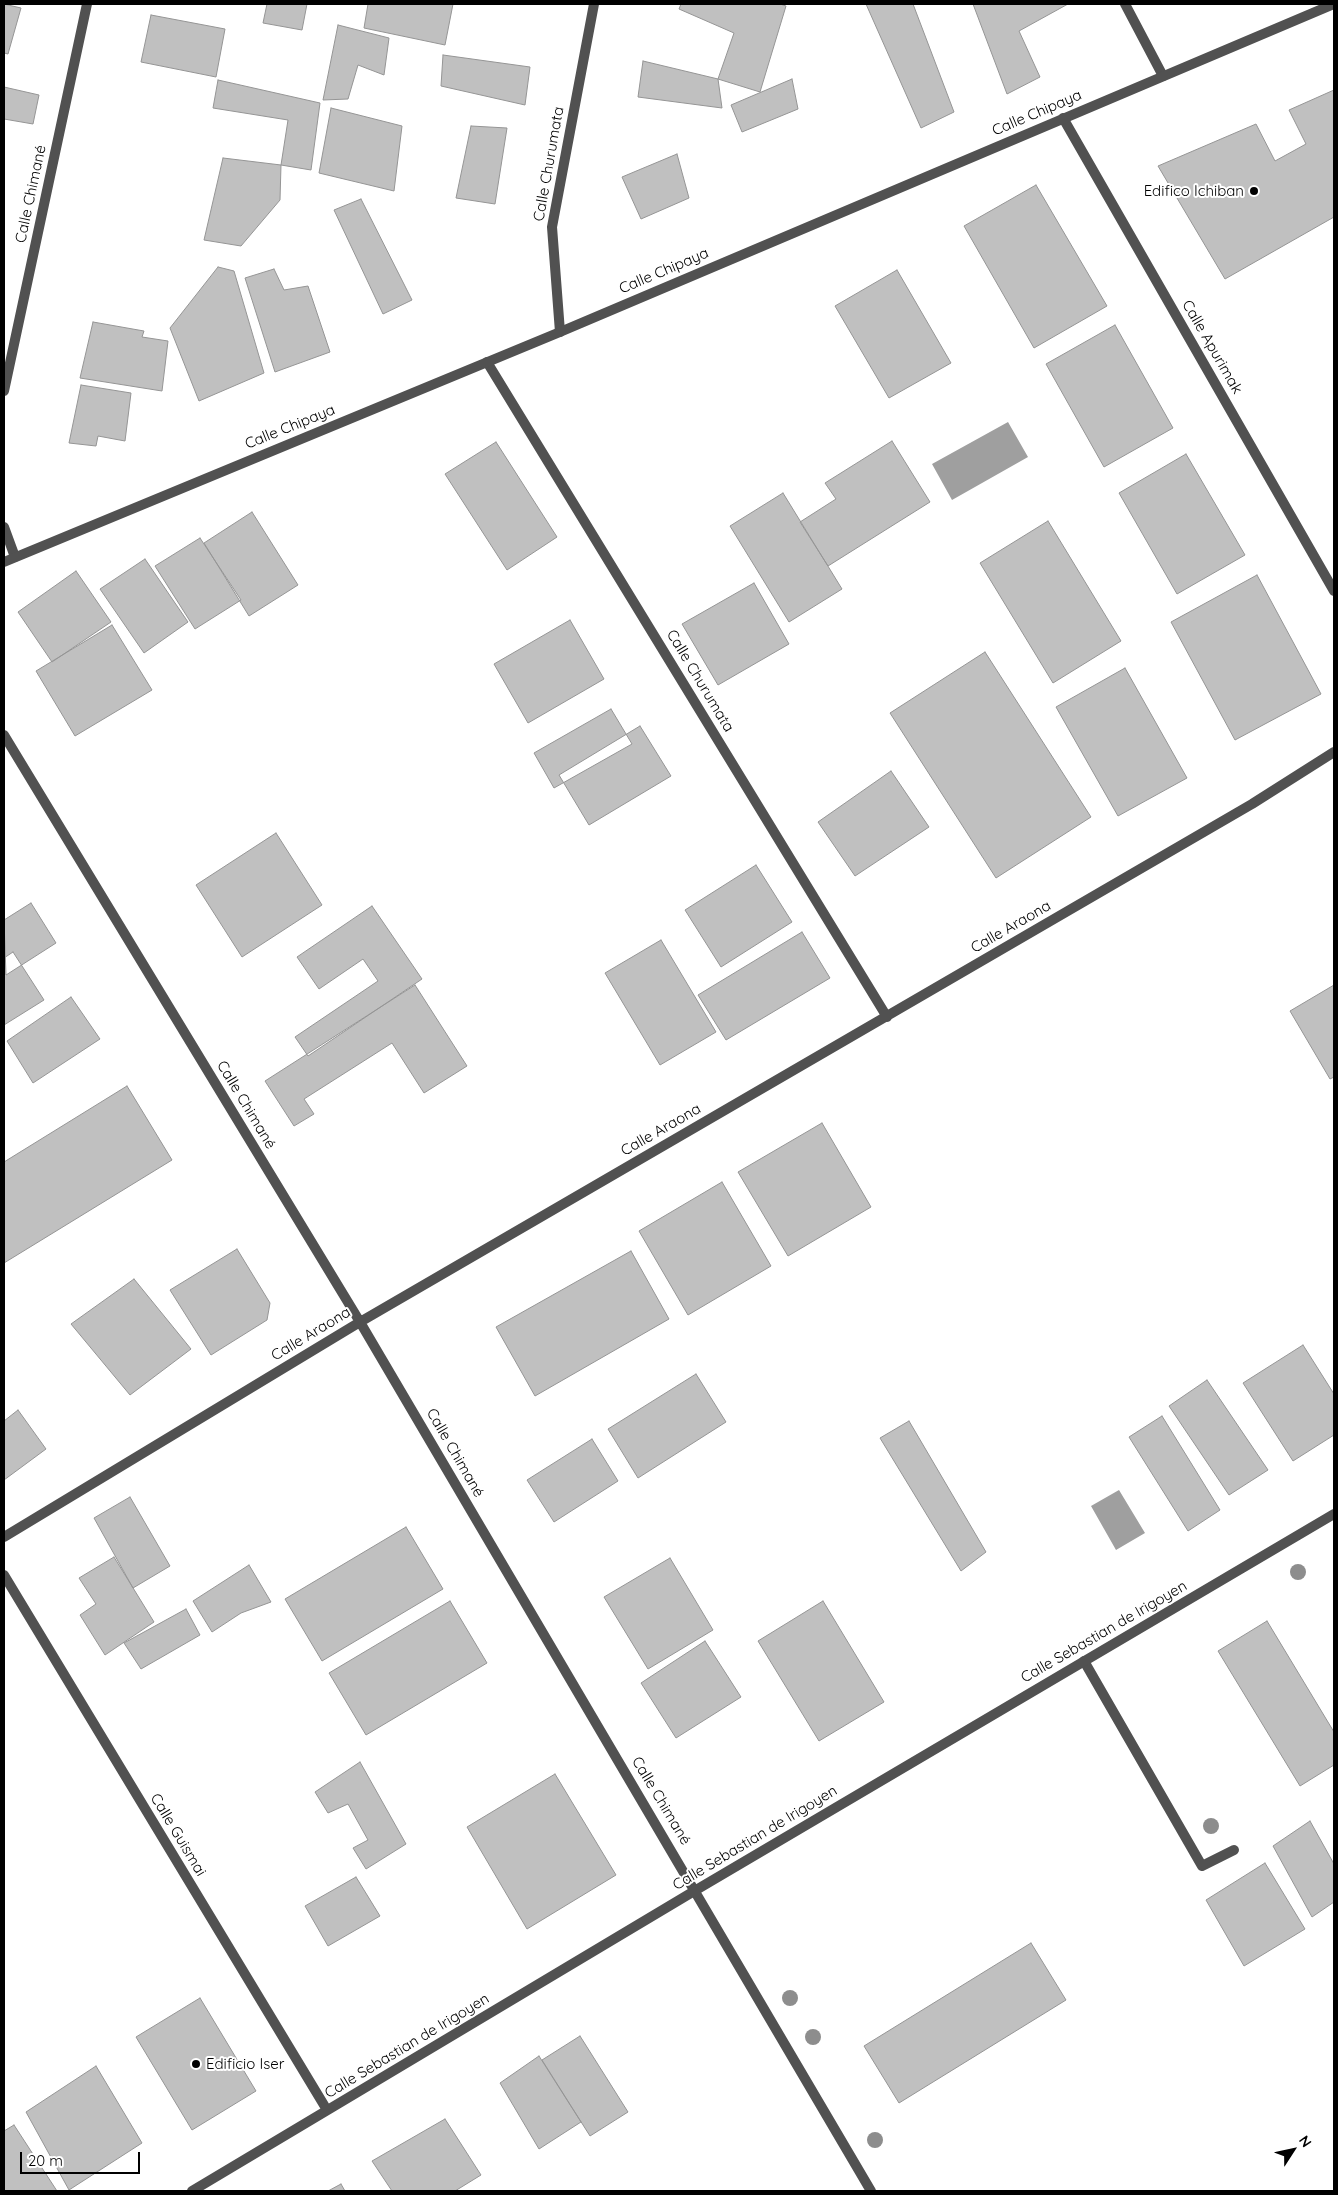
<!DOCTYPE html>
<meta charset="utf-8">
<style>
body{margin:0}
#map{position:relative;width:1338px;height:2195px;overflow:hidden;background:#fff;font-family:Quicksand,sans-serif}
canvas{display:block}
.frame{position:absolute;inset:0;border:5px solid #000;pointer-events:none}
.north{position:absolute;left:1268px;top:2125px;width:50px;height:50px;-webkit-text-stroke:4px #fff;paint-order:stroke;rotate:55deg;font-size:14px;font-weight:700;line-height:20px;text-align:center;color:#000}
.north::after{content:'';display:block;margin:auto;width:18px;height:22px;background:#000;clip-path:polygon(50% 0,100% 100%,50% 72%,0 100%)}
.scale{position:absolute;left:20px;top:2152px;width:120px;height:22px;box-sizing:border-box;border:2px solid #000;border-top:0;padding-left:6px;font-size:15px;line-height:18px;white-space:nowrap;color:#000;-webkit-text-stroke:4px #fff;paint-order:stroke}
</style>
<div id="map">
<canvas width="1338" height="2195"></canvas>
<div class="frame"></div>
<div class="north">N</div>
<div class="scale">20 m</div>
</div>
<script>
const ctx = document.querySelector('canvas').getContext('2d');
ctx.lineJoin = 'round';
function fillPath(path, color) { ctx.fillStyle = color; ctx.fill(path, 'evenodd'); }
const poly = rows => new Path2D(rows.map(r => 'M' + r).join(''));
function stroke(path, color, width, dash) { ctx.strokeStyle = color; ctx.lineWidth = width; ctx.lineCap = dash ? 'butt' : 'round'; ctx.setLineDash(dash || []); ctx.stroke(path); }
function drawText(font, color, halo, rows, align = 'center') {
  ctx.font = font + ' Quicksand,sans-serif'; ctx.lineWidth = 4; ctx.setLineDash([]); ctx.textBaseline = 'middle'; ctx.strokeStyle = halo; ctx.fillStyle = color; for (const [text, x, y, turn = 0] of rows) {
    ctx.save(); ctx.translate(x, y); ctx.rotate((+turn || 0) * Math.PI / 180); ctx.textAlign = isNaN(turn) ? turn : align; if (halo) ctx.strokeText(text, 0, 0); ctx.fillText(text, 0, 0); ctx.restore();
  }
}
fillPath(poly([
 [1008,422,1028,457,952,500,932,464],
 [1119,1490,1145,1533,1116,1550,1091,1506]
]), '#9f9f9f');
const building = poly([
 [4,4,21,8,8,54,4,53,4,4],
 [267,4,307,4,302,30,263,23,267,4],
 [368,4,453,4,445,45,364,28,368,4],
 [681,4,780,4,786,6,760,92,718,79,734,33,679,9,681,4],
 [866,4,913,4,954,112,921,128,866,4],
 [973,4,1068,4,1019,31,1040,77,1007,94,973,4],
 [151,15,225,29,216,77,141,62,151,15],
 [338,25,389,38,384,75,358,65,348,99,323,100,338,25],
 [443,55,530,67,525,105,441,86,443,55],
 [643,61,718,79,722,108,638,97,643,61],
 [792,79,798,109,742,132,731,105,792,79],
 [218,80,320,103,311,170,281,165,288,120,213,108,218,80],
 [4,87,39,95,33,124,4,119,4,87],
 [1334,90,1334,217,1225,279,1158,166,1256,124,1275,161,1306,144,1289,110,1334,90],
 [331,108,402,126,394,191,319,173,331,108],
 [471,126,507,128,495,204,456,198,471,126],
 [677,154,689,198,641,219,622,177,677,154],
 [223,158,281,165,280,200,241,246,204,240,223,158],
 [1036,185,1107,306,1034,348,964,226,1036,185],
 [361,199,412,300,383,314,334,210,361,199],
 [218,267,234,271,264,373,199,401,170,328,218,267],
 [274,269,284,290,308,286,330,352,275,372,245,278,274,269],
 [897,270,951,363,889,398,835,306,897,270],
 [93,322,144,331,142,337,168,341,162,391,80,378,93,322],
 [1115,325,1173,428,1104,467,1046,364,1115,325],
 [81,385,131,393,125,441,98,436,96,446,69,443,81,385],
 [892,441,930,502,828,566,800,522,836,499,825,483,892,441],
 [496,442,557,537,507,570,445,474,496,442],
 [1186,454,1245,555,1177,594,1119,493,1186,454],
 [783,493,842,589,789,622,730,526,783,493],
 [252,512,298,585,249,616,204,543,252,512],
 [1048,521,1121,641,1053,683,980,563,1048,521],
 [200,538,241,600,195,629,155,566,200,538],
 [145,559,188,622,144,653,100,589,145,559],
 [76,571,111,622,52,662,18,612,76,571],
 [1257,575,1321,694,1235,740,1171,622,1257,575],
 [754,583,789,644,718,685,682,624,754,583],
 [570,620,604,679,528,723,494,664,570,620],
 [112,625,152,690,75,736,36,671,112,625],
 [985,652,1091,817,996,878,890,713,985,652],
 [1125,668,1187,778,1118,816,1056,707,1125,668],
 [611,709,632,744,554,788,534,753,611,709],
 [640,726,671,776,589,825,559,775,640,726],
 [891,771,929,827,855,876,818,822,891,771],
 [276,833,322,905,242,957,196,885,276,833],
 [756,865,792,922,721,967,685,910,756,865],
 [31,903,56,943,6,975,4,920,31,903],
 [372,906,422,979,308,1056,295,1037,378,981,363,959,319,989,297,957,372,906],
 [802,932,830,978,726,1040,698,995,802,932],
 [661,940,716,1032,660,1065,605,973,661,940],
 [13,952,44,1000,4,1025,4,958,13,952],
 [415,985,467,1066,424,1093,392,1043,304,1099,314,1114,294,1126,265,1081,415,985],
 [1334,985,1334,1077,1330,1079,1290,1011,1334,985],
 [71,997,100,1039,33,1083,7,1041,71,997],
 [127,1086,172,1160,4,1263,4,1162,127,1086],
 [822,1123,871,1207,788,1256,738,1172,822,1123],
 [722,1182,771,1266,688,1315,639,1231,722,1182],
 [237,1249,270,1303,267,1320,211,1355,170,1290,237,1249],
 [631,1251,669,1319,535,1396,496,1327,631,1251],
 [134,1279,191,1349,130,1395,71,1324,134,1279],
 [1303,1345,1334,1394,1334,1435,1293,1461,1243,1383,1303,1345],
 [696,1374,726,1422,638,1478,608,1429,696,1374],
 [1207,1380,1268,1470,1229,1495,1169,1406,1207,1380],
 [18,1410,46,1449,4,1480,4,1421,18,1410],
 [1162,1416,1220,1510,1188,1531,1129,1437,1162,1416],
 [909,1421,986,1552,961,1571,880,1438,909,1421],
 [592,1439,618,1481,554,1522,527,1480,592,1439],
 [130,1497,170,1566,133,1588,94,1518,130,1497],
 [406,1527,443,1589,322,1661,285,1599,406,1527],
 [114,1557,154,1622,105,1655,80,1615,96,1604,79,1578,114,1557],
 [670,1558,713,1630,648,1669,604,1597,670,1558],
 [249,1565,271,1602,241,1613,212,1632,193,1601,249,1565],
 [450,1601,487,1663,366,1735,329,1673,450,1601],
 [823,1601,884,1702,819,1741,758,1641,823,1601],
 [186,1609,200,1635,141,1669,124,1643,186,1609],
 [1267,1621,1334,1732,1334,1765,1300,1786,1218,1651,1267,1621],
 [705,1641,741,1697,676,1738,641,1683,705,1641],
 [360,1762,406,1844,366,1869,353,1848,368,1840,348,1804,328,1813,315,1792,360,1762],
 [555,1774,616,1875,527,1929,467,1827,555,1774],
 [1310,1821,1334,1864,1334,1902,1312,1917,1273,1846,1310,1821],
 [1265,1863,1305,1929,1244,1966,1206,1900,1265,1863],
 [356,1877,380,1916,328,1946,305,1906,356,1877],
 [1031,1943,1066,2000,899,2103,864,2046,1031,1943],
 [200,1998,256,2091,192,2130,136,2037,200,1998],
 [580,2036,628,2112,590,2136,542,2060,580,2036],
 [539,2056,581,2122,539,2149,500,2083,539,2056],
 [96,2066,142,2143,69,2190,26,2112,96,2066],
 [445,2119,481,2175,455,2191,392,2191,372,2161,445,2119],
 [14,2125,57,2191,4,2191,4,2131,14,2125],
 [341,2184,345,2191,328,2191,341,2184]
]);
fillPath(building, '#c0c0c0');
stroke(building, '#959595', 1);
stroke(poly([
 [1084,1661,1202,1866,1234,1850]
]), '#515151', 10);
stroke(poly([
 [1125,4,1163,76],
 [1063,118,1334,591],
 [560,332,552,227,594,4],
 [487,362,887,1017],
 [4,391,87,4],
 [4,527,15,557],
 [4,735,360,1322,871,2191],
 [4,1537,360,1322,1252,804,1334,752],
 [4,1575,327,2110],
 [192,2191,696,1890,1334,1514]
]), '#515151', 10);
stroke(poly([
 [4,562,560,332,1334,4]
]), '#515151', 10);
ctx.fillStyle = '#8d8d8d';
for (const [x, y] of [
 [1298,1572],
 [1211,1826],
 [790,1998],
 [813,2037],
 [875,2140]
]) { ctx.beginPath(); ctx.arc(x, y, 8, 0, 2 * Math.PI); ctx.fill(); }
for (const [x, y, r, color] of [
 [1254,191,5,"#000"],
 [196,2064,5,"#000"]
]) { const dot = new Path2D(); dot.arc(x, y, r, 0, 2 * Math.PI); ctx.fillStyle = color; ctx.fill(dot); stroke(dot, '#fff', 2); }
drawText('15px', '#000', '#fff', [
 ["Calle Chipaya",1037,113,-23],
 ["Calle Churumata",549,164,-80],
 ["Calle Chimané",31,194,-78],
 ["Calle Chipaya",664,271,-23],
 ["Calle Apurimak",1212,347,60],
 ["Calle Chipaya",290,427,-22],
 ["Calle Churumata",700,681,59],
 ["Calle Araona",1011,927,-30],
 ["Calle Chimané",246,1105,59],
 ["Calle Araona",661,1130,-30],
 ["Calle Araona",311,1334,-31],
 ["Calle Chimané",455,1453,60],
 ["Calle Sebastian de Irigoyen",1104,1632,-30],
 ["Calle Chimané",661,1801,59],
 ["Calle Guismai",178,1835,59],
 ["Calle Sebastian de Irigoyen",755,1838,-31],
 ["Calle Sebastian de Irigoyen",407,2046,-31]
]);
drawText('15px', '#000', '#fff', [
 ["Edifico Ichiban",1244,191],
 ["Edificio Iser",206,2064,"left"]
], 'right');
</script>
